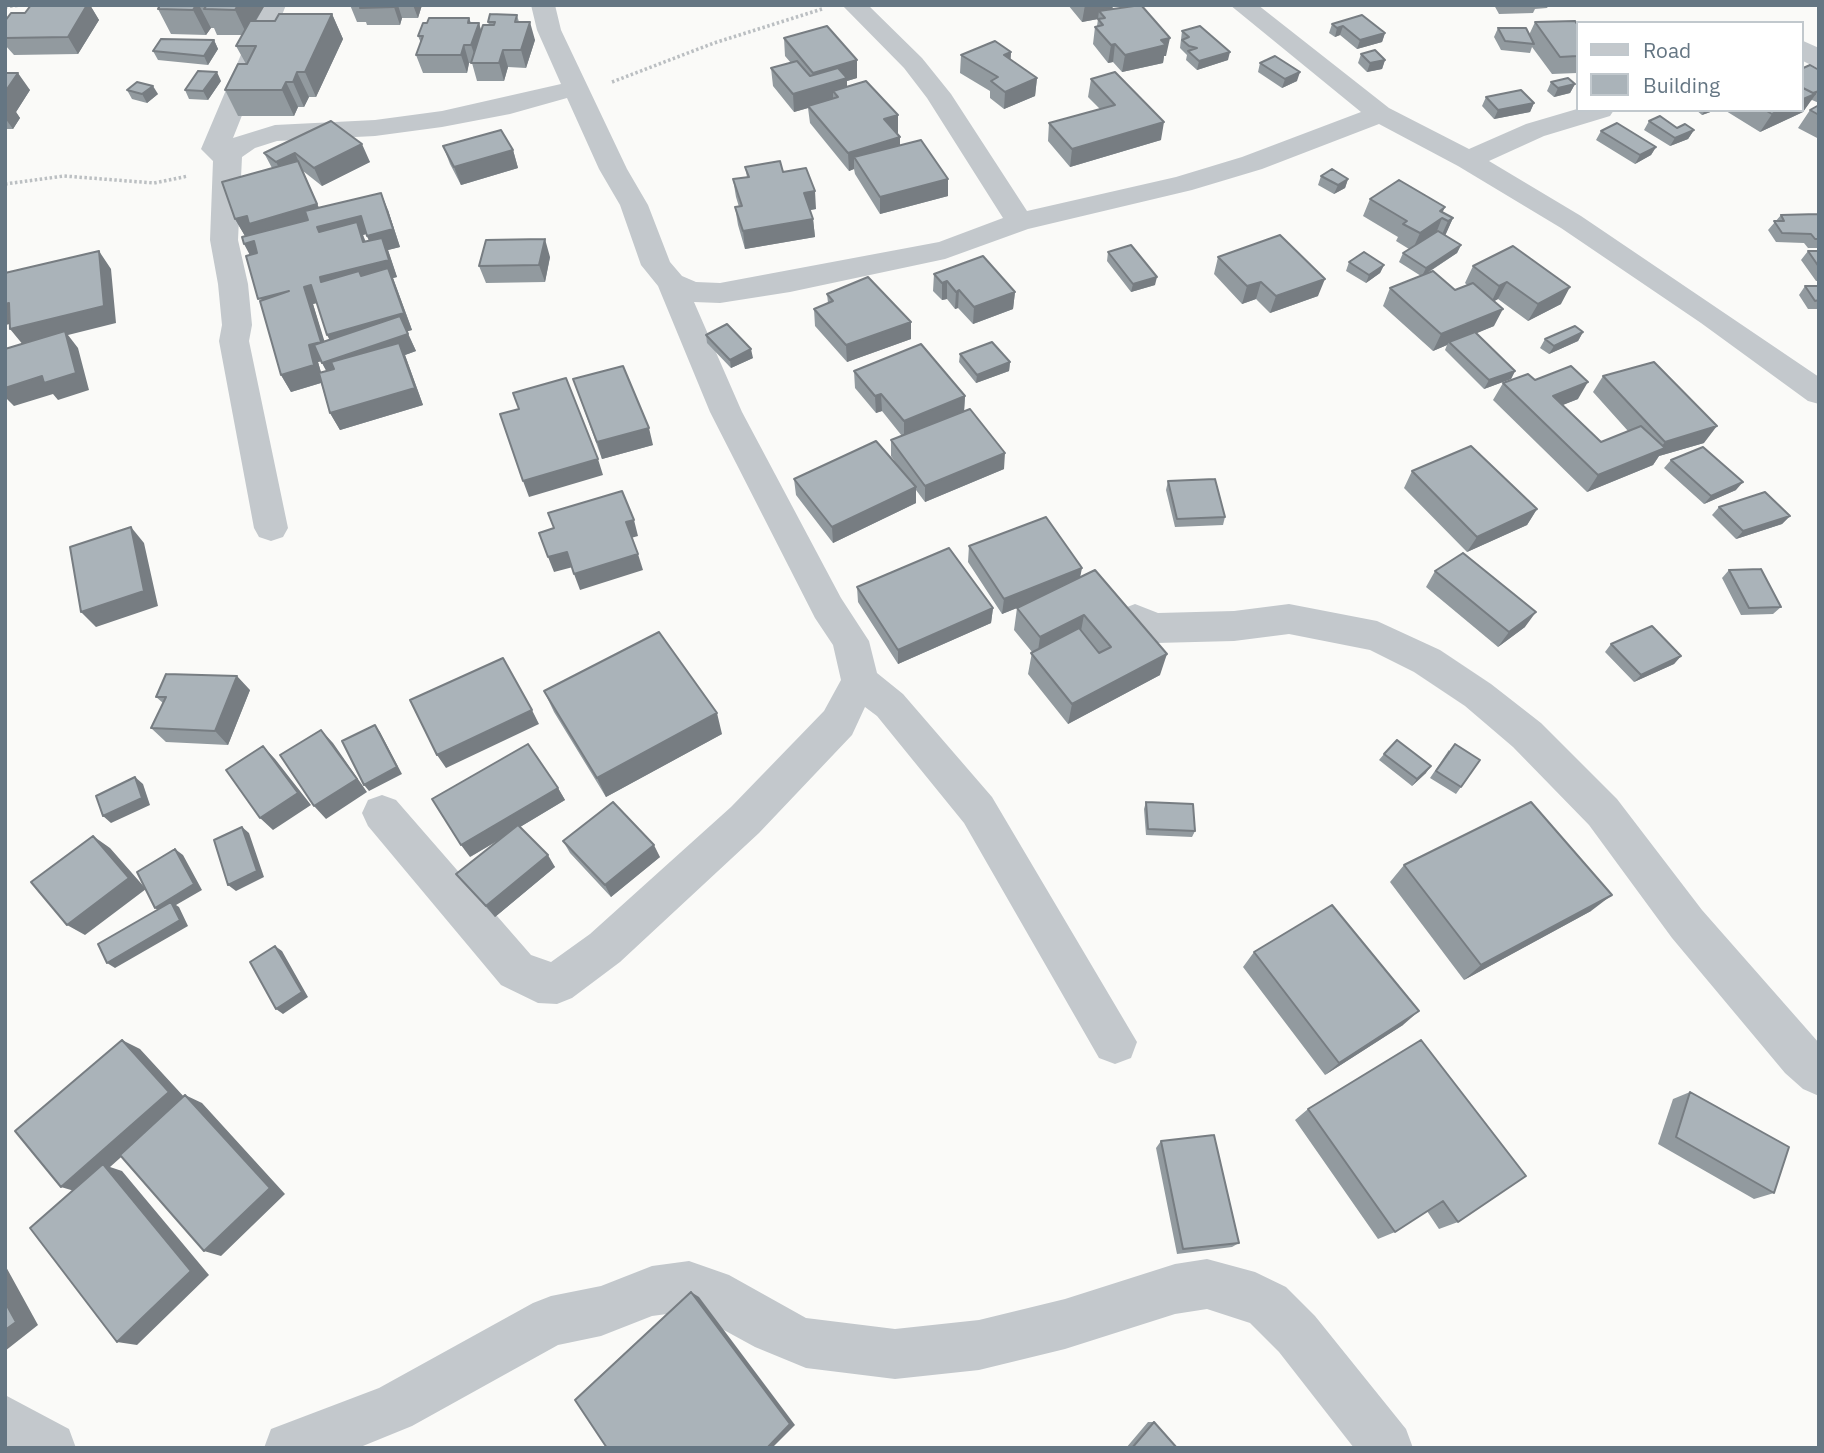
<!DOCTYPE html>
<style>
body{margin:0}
#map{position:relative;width:1824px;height:1453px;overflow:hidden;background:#fafaf8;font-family:"IBM Plex Sans",sans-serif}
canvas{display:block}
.frame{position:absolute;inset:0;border:7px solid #657683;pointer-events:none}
.legend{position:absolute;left:1576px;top:21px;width:228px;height:91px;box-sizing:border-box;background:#fff;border:2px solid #c1c8cd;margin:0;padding:9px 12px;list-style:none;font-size:21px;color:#657683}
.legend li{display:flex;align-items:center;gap:14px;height:35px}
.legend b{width:35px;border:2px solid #c1c8cd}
</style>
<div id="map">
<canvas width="1824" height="1453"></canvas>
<div class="frame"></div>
<ul class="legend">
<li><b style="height:9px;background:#c3c8cc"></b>Road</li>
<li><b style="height:19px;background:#aab3b9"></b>Building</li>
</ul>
</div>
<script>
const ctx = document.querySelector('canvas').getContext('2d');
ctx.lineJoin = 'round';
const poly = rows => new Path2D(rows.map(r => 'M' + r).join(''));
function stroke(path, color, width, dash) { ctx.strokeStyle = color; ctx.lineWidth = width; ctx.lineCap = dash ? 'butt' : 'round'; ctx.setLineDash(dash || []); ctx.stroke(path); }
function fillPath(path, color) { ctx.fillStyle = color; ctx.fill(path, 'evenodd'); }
stroke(poly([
 [5,7,21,5],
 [612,82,714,43,822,9],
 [5,184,64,176,154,183,188,176]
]), '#bbbfc2', 3.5, [2.5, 2.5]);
fillPath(poly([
 [262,5,286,5,233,138,275,125,375,120,442,111,561,84,537,30,531,5,555,5,561,30,627,169,648,205,670,262,682,276,696,282,720,283,939,242,1003,218,927,98,904,68,842,5,868,5,922,58,951,94,1027,211,1176,177,1242,157,1361,112,1230,5,1258,5,1389,108,1469,149,1526,124,1577,109,1614,110,1610,116,1544,136,1489,161,1581,216,1819,377,1819,404,1808,401,1701,323,1561,228,1458,166,1379,124,1262,169,1192,190,1028,229,945,259,790,292,720,303,694,302,742,412,841,598,869,641,877,673,903,694,992,797,1137,1042,1131,1058,1115,1064,1099,1058,964,823,877,716,865,707,852,735,759,833,620,962,572,998,557,1004,538,1003,501,985,368,826,362,813,368,800,382,795,396,800,531,955,551,962,590,934,731,807,824,711,841,680,833,645,815,618,710,412,658,286,641,265,620,205,599,169,567,98,510,114,442,127,375,136,277,141,255,148,242,157,238,240,248,284,252,325,249,341,288,528,283,537,271,541,259,537,254,528,219,341,222,325,218,284,210,240,213,161,201,149,262,5],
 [1801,40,1819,48,1819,69,1801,60,1801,40],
 [1135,604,1158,613,1234,611,1289,604,1377,621,1440,650,1491,684,1541,723,1617,799,1702,910,1819,1043,1819,1096,1803,1089,1785,1073,1672,938,1589,825,1513,747,1465,706,1414,672,1370,650,1289,634,1234,641,1156,643,1122,629,1117,619,1122,609,1135,604],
 [1207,1259,1255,1272,1286,1287,1315,1316,1406,1429,1413,1448,1354,1448,1279,1352,1250,1323,1207,1309,1175,1314,1065,1349,979,1370,895,1379,806,1368,755,1347,689,1311,652,1316,601,1336,558,1345,412,1426,358,1448,264,1448,271,1429,379,1388,533,1303,551,1296,601,1286,652,1266,689,1261,729,1275,806,1318,895,1329,979,1320,1065,1299,1175,1264,1207,1259],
 [5,1395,69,1429,76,1448,5,1448,5,1395]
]), '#c3c8cc');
fillPath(poly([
 [31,5,90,5,99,20,78,54,14,55,5,45,5,21,25,13],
 [159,5,265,5,256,21,275,21,332,14,343,39,316,97,309,97,304,107,298,107,294,116,238,116,225,90,246,64,236,46,242,35,217,35,214,28,211,28,206,35,171,34,158,9,159,6],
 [350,5,422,5,418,18,402,18,400,25,367,25,366,22,357,22],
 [1068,5,1113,5,1112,10,1166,56,1164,56,1163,63,1122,72,1113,62,1108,63,1093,44,1095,27,1097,26,1098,19,1082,22],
 [1494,5,1549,5,1547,8,1535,9,1533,13,1499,14],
 [517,15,519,22,535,40,526,68,508,67,504,81,477,81,472,63,469,63,467,73,423,73,416,55,421,43,418,36,469,18,471,23,479,23,481,31,489,25,488,22],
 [1535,22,1577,56,1577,73,1552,74,1532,47,1530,53,1501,50,1494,37,1498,28,1529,35],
 [1332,24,1385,33,1382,42,1357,49,1340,35,1335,37,1329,33],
 [1182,31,1228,60,1197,70,1186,60,1187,55,1180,48],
 [784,38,857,60,857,78,847,81,847,87,898,133,897,133,900,145,948,179,948,196,880,214,855,174,854,169,849,171,810,123,808,108,794,112,773,86,771,68,791,63,785,56],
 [214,40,218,49,208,65,158,60,153,51],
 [1011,52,1010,60,1037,78,1035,96,1004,109,990,98,990,91,960,73,961,55],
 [1361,54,1385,60,1382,69,1367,72,1358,63],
 [1260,63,1297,81,1282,88,1258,72],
 [1819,70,1819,103,1812,100,1810,101,1803,112,1760,132,1726,111,1727,110,1801,110],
 [5,73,30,90,16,112,20,118,13,129,5,129],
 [1091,79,1161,140,1070,167,1048,141,1049,123,1100,109,1088,97],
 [221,81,208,100,189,99,185,90],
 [1551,82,1575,84,1570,93,1554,97,1547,91],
 [127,90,158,94,147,103,132,99],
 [1486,97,1534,103,1530,112,1494,119,1482,106],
 [1819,105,1819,139,1798,128,1810,110],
 [1696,110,1716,110,1702,115],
 [331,121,370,162,322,186,303,171,319,208,388,210,400,247,388,250,397,277,393,278,412,330,407,331,416,351,405,355,423,405,340,430,330,413,321,383,291,392,281,375,245,236,235,219,272,168,264,153],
 [366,234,369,241,366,242,363,235],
 [317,303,330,340,324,342,313,304],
 [321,361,327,371,321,373,318,362],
 [1649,121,1677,128,1694,130,1688,139,1670,146,1644,130],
 [1601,131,1656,147,1651,155,1635,164,1596,140],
 [443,146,513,150,518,168,461,185,450,164],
 [745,167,783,172,816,209,810,210,813,219,815,237,745,249,738,225,735,207,739,207,736,197,733,179,747,177],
 [1321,176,1348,179,1345,188,1334,194,1318,185],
 [1370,199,1443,212,1453,218,1445,235,1461,245,1457,253,1426,274,1455,290,1467,285,1465,283,1473,266,1561,304,1528,321,1498,299,1494,301,1494,326,1476,333,1515,371,1511,379,1484,389,1445,350,1447,345,1433,351,1383,306,1390,288,1421,276,1399,262,1403,253,1409,249,1396,241,1398,237,1363,216],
 [1819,214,1819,248,1808,248,1804,243,1776,242,1768,230,1781,215],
 [1808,251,1819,251,1819,281,1816,281,1801,260],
 [1108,252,1155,285,1131,292,1107,261],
 [550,257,545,282,486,283,479,266],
 [1218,257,1318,296,1270,313,1256,299,1242,304,1214,274],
 [1349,262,1384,265,1380,273,1366,283,1346,271],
 [934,274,1015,292,1013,309,973,324,958,308,955,309,947,299,942,300,933,291],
 [1805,286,1819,286,1819,309,1808,309,1799,295],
 [827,294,911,322,911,339,847,362,815,326,814,309,828,303],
 [1583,332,1578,341,1549,354,1540,348,1545,339],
 [706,335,753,358,731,368,707,343],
 [960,354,1010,362,1009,371,976,383,959,362],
 [854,371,965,396,964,411,1004,469,925,502,916,490,916,503,833,543,796,495,794,479,898,466,891,456,891,440,902,436,882,411,876,413,855,388],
 [1603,376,1704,443,1659,456,1653,465,1587,492,1493,400,1503,383,1535,380,1578,399,1562,405,1601,442,1628,431,1593,392],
 [573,379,653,445,602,459],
 [1671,460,1736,490,1704,504,1664,468],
 [1412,471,1537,509,1527,525,1467,552,1404,488],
 [1168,481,1225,517,1223,525,1175,527,1166,490],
 [1719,507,1790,516,1782,524,1736,539,1712,515],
 [969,546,1080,577,1160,675,1068,724,1028,674,1032,652,1014,630,1017,608,1002,614,968,562],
 [1729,570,1781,607,1773,614,1741,615,1722,578],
 [1435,571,1525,627,1498,647,1426,587],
 [857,587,993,608,991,623,898,664,858,602],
 [1611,644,1681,656,1674,664,1634,682,1605,652],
 [250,690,228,745,166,742,151,728,163,703,156,697],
 [544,691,722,734,606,797,554,712],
 [1449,750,1461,787,1456,794,1430,778],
 [1384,754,1426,773,1412,786,1379,760],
 [558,788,565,800,520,827,555,867,495,917,456,874,499,840,470,857],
 [1146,802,1195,831,1192,837,1146,835,1144,809],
 [563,841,660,857,611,897,570,853],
 [1404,865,1591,911,1464,980,1390,882],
 [1254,952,1403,1025,1325,1075,1243,967],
 [1421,1040,1458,1222,1439,1229,1427,1211,1395,1232,1378,1239,1295,1120,1308,1109],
 [1690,1092,1774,1193,1754,1199,1658,1144,1673,1099],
 [1161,1141,1239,1243,1232,1247,1177,1254,1156,1148],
 [1148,1422,1154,1422,1177,1448,1126,1448]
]), '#929a9f');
fillPath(poly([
 [87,5,90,5,99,20,78,54,68,37],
 [196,5,199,5,211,28,206,35,193,10],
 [238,5,265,5,247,35,235,10],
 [395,5,398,5,402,18,400,25,394,7],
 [413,5,422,5,418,18],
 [1085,5,1113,5,1111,16,1099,11,1098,19,1082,22],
 [332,14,343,39,316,97,305,72],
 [469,18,474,35,479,23,484,40,477,62,471,45,468,23],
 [530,22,535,40,526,68,521,50],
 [1343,26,1340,35,1335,37,1337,28],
 [1385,33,1382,42,1357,49,1360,40],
 [1170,38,1166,56,1164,56,1163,63,1122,72,1125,55,1161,40],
 [214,40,218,49,208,65,204,56],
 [1115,44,1113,62,1108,63,1111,45],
 [464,45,469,63,467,73,461,55],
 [503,50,508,67,504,81,499,63],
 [1011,52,1010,70,1004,55],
 [1230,52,1228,60,1197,70,1199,61],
 [857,60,857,78,847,81,847,96,838,97,833,91,833,100,808,106,808,108,794,112,793,94,814,88,813,73],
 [1385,60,1382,69,1367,72,1370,63],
 [217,72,221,81,208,100,203,91],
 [297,72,309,97,304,107,293,82],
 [1300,72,1297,81,1282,88,1285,79],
 [18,73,30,90,16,112,20,118,13,129,5,118,5,92],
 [1037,78,1035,96,1004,109,1005,92],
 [286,82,298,107,294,116,282,90],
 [1575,84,1570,93,1554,97,1558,88],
 [153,86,158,94,147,103,142,94],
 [1818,91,1803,112,1760,132,1772,114,1780,110,1801,110,1801,100],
 [1534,103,1530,112,1494,119,1498,110],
 [1705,110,1716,110,1702,115],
 [898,115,898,133,885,137,884,119],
 [1164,122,1161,140,1070,167,1072,149],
 [1694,130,1688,139,1670,146,1675,138],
 [900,137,900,154,854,157,854,169,849,171,848,153],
 [362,144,370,162,322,186,314,168],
 [1656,147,1651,155,1635,164,1640,155],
 [513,150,518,168,461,185,454,167],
 [295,153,325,222,245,236,235,219,285,179,276,162],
 [948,179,948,196,880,214,880,197],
 [1348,179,1345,188,1334,194,1338,185],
 [815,191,816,209,805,211,804,193],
 [381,193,388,210,400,247,388,250,397,277,393,278,412,330,336,352,327,335,321,282,320,277,375,253,367,236],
 [1445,207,1439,220,1442,218,1435,236,1412,251,1420,233,1440,211],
 [361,216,369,233,363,235,371,260,319,232,317,227],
 [1453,218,1445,236,1440,239,1448,221],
 [813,219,815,237,745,249,743,231],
 [545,239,550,257,545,282,539,265],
 [254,241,263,259,253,261,244,244],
 [1461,245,1457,253,1422,276,1426,268],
 [99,251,111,269,116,323,68,335,78,348,89,390,58,400,53,394,14,406,5,397,5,388,24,346,10,329],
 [1384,265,1380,273,1366,283,1369,275],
 [1157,277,1155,285,1131,292,1133,284],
 [1325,279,1318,296,1270,313,1276,296],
 [947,281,947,299,942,300,942,283],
 [1261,282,1256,299,1242,304,1247,286],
 [1507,282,1498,299,1491,303,1499,286],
 [311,285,320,302,313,304,330,359,318,362,324,382,291,392,281,375,309,345,304,287],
 [1570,287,1561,304,1528,321,1538,304],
 [959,290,958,308,955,309,956,292],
 [1015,292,1013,309,973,324,974,307],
 [9,303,23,320,6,325,5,323,5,304],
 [1503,309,1494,326,1451,344,1449,342,1447,345,1433,351,1441,334],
 [911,322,911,339,847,362,846,345],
 [1583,332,1578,341,1549,354,1554,346],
 [408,334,416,351,405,355,423,405,340,430,330,413,331,380,322,363],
 [751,349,753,358,731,368,730,360],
 [1010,362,1009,371,976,383,977,375],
 [1515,371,1511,379,1484,389,1489,380],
 [1588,382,1578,399,1543,413,1553,396],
 [881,394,882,411,876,413,875,396],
 [965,396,964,412,904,438,904,421],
 [1717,426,1704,443,1659,456,1653,465,1587,492,1598,475,1658,451,1665,442],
 [649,428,653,445,602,459,597,442],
 [1005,453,1004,469,925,502,925,486],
 [598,459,603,475,529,497,523,481],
 [1743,482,1736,490,1704,504,1711,496],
 [916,487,916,503,833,543,832,527],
 [1537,509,1527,525,1467,552,1477,537],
 [1790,516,1782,524,1736,539,1743,531],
 [634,520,638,536,631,538,626,522],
 [131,527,144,543,158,606,96,627,81,612],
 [567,552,573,567,554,572,548,557],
 [638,554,643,570,580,590,574,574],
 [1082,568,1079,583,1002,614,1004,599],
 [993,608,991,623,898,664,898,650],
 [1536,612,1525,627,1498,647,1509,632],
 [1084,615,1080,636,1037,658,1040,637],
 [1167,654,1160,675,1068,724,1072,704],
 [1681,656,1674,664,1634,682,1641,675],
 [237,676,250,690,228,745,215,731],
 [532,710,539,724,446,768,437,755],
 [717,713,722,734,606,797,597,778],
 [375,725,380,732,402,774,369,791,364,785],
 [321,730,333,743,367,792,326,819,314,806],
 [263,746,275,759,311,805,273,830,260,818],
 [1431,766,1426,773,1412,786,1417,779],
 [135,777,143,784,150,805,111,823,103,816],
 [558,788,565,800,470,857,461,845],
 [242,827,249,833,264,877,236,891,228,885],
 [93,836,110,848,146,889,85,935,67,925],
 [654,845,660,857,611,897,605,885],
 [175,849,183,855,202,890,176,905,179,907,188,926,115,968,107,963,163,914,155,908],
 [548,855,555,867,495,917,486,906],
 [1612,895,1591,911,1464,980,1481,965],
 [275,946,282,951,308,997,283,1014,276,1009],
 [1419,1011,1403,1025,1325,1075,1339,1063],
 [122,1040,140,1049,186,1099,110,1167,122,1171,209,1275,137,1345,117,1342,81,1193,61,1187],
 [185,1095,202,1103,285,1194,221,1256,204,1251],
 [5,1265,38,1325,5,1351],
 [691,1292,699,1297,795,1425,772,1448,767,1448]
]), '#777d82');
const building = poly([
 [31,5,87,5,68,37,5,38,5,21,11,13,25,13,31,5],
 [160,5,196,5,193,10,158,9,160,5],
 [207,5,238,5,235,10,204,9,207,5],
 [361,5,395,5,394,7,360,8,361,5],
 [1141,5,1170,38,1161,40,1166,45,1125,55,1115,44,1111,45,1095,27,1103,25,1098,19,1105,18,1099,11,1141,5],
 [279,14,332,14,305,72,297,72,293,82,286,82,282,90,225,90,238,64,247,64,256,46,236,46,250,21,275,21,279,14],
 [490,14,517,15,515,22,530,22,521,50,503,50,499,63,471,63,483,25,494,25,495,22,488,22,490,14],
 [1362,15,1385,33,1360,40,1343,26,1337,28,1332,24,1362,15],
 [429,18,469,18,468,23,479,23,471,45,464,45,461,55,416,55,423,36,418,36,423,23,427,23,429,18],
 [1575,21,1577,24,1577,56,1560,57,1535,22,1575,21],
 [827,26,857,60,813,73,784,38,827,26],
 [1200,26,1230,52,1199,61,1188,51,1197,48,1189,46,1182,40,1189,37,1182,31,1200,26],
 [1498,28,1526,28,1534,44,1505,41,1498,28],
 [161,39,214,40,204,56,153,51,161,39],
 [995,41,1011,52,1004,55,1037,78,1005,92,991,81,998,77,961,55,995,41],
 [1375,50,1385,60,1370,63,1361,54,1375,50],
 [1275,56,1300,72,1285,79,1260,63,1275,56],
 [797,61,810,76,838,68,847,78,793,94,771,68,797,61],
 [1810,65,1819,70,1819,91,1813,93,1801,87,1801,69,1810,65],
 [198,71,217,72,203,91,185,90,198,71],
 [1115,72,1164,122,1072,149,1049,123,1115,105,1091,79,1115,72],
 [5,73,18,73,5,92,5,73],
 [1568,78,1575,84,1558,88,1551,82,1568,78],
 [866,81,898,115,884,119,900,137,848,153,808,106,838,97,833,91,866,81],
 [137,82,153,86,142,94,127,90,137,82],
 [1801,87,1815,94,1801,100,1801,87],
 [1521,90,1534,103,1498,110,1486,97,1521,90],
 [1819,105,1819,115,1810,110,1819,105],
 [1765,110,1780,110,1772,114,1765,110],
 [1660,116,1677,128,1685,124,1694,130,1675,138,1649,121,1660,116],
 [331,121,362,144,314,168,295,153,276,162,264,153,331,121],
 [1617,123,1656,147,1640,155,1601,131,1617,123],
 [501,130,513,150,454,167,443,146,501,130],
 [921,140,948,179,880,197,854,157,921,140],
 [298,161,317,204,249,224,247,216,235,219,222,182,298,161],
 [780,161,783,172,806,168,815,191,804,193,813,219,743,231,735,207,742,206,733,179,749,177,745,167,780,161],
 [1332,169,1348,179,1338,185,1321,176,1332,169],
 [1399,180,1445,207,1440,211,1453,218,1448,221,1442,218,1420,233,1403,224,1407,221,1370,199,1399,180],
 [381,193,393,229,367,236,361,216,317,227,319,232,357,222,363,242,382,238,389,260,320,277,321,282,359,271,361,276,388,268,404,313,327,335,311,285,304,287,321,342,309,345,314,365,281,375,260,301,289,291,258,299,246,256,257,253,254,241,244,244,242,237,308,220,305,211,381,193],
 [1818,214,1819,239,1815,239,1811,234,1782,233,1774,221,1784,221,1781,215,1818,214],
 [1438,231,1461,245,1426,268,1403,253,1438,231],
 [1280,235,1325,279,1276,296,1261,282,1247,286,1218,257,1280,235],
 [545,239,539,265,479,266,486,240,545,239],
 [1131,245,1157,277,1133,284,1108,252,1131,245],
 [1513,246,1570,287,1538,304,1507,282,1499,286,1473,266,1513,246],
 [99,251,104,306,10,329,9,303,5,304,5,273,99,251],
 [1808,251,1819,251,1819,267,1808,251],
 [1364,252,1384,265,1369,275,1349,262,1364,252],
 [983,256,1015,292,974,307,959,290,956,292,947,281,942,283,934,274,983,256],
 [1433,271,1455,290,1473,283,1503,309,1441,334,1390,288,1433,271],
 [868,277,911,322,846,345,814,309,833,301,827,294,868,277],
 [1805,286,1819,286,1819,300,1815,301,1805,286],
 [400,316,408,334,322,363,314,345,400,316],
 [727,324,751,349,730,360,706,335,727,324],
 [1575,326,1583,332,1554,346,1545,339,1575,326],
 [65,331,76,373,44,383,42,376,5,388,5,349,65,331],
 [1475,332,1515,371,1489,380,1449,342,1475,332],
 [992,342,1010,362,977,375,960,354,992,342],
 [399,343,415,388,330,413,319,373,334,369,331,362,399,343],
 [921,344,965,396,904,421,881,394,875,396,854,371,921,344],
 [1654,362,1717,426,1665,442,1603,376,1654,362],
 [623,366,649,428,597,442,573,379,623,366],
 [1571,366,1588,382,1553,396,1601,442,1641,426,1665,448,1598,475,1503,383,1528,374,1535,380,1571,366],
 [566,378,598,459,523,481,500,414,519,409,513,393,566,378],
 [970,409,1005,453,925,486,891,440,970,409],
 [876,441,916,487,832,527,794,479,876,441],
 [1471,446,1537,509,1477,537,1412,471,1471,446],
 [1703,447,1743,482,1711,496,1671,460,1703,447],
 [1215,479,1225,517,1177,519,1168,481,1215,479],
 [622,491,634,520,626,522,638,554,574,574,567,552,548,557,539,533,554,528,548,513,622,491],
 [1765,492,1790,516,1743,531,1719,507,1765,492],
 [1046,517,1082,568,1004,599,969,546,1046,517],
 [131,527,144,591,81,612,70,547,131,527],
 [949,548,993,608,898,650,857,587,949,548],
 [1463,553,1536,612,1509,632,1435,571,1463,553],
 [1761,569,1781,607,1749,608,1729,570,1761,569],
 [1095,570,1167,654,1072,704,1031,653,1079,628,1099,653,1111,647,1084,615,1040,637,1017,608,1095,570],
 [1652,626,1681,656,1641,675,1611,644,1652,626],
 [659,632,717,713,597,778,544,691,659,632],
 [503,658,532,710,437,755,410,700,503,658],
 [166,674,237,676,215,731,151,728,166,697,156,697,166,674],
 [375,725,397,767,364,785,342,741,375,725],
 [321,730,357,779,314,806,280,755,321,730],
 [1397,740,1431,766,1417,779,1384,754,1397,740],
 [528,744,558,788,461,845,432,799,528,744],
 [1455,744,1480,760,1461,787,1436,771,1455,744],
 [263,746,298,793,260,818,226,770,263,746],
 [135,777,142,798,103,816,96,796,135,777],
 [613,802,654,845,605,885,563,841,613,802],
 [1146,802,1193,804,1195,831,1148,829,1146,802],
 [1531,802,1612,895,1481,965,1404,865,1531,802],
 [518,825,548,855,486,906,456,874,518,825],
 [242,827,257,871,228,885,214,840,242,827],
 [93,836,129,878,67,925,31,882,93,836],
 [175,849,194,884,155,908,137,872,175,849],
 [171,902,180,920,107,963,98,944,171,902],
 [1332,905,1419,1011,1339,1063,1254,952,1332,905],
 [275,946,302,992,276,1009,250,962,275,946],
 [122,1040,169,1092,61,1187,15,1131,122,1040],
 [1421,1040,1526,1176,1458,1222,1443,1201,1395,1232,1308,1109,1421,1040],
 [1690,1092,1789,1147,1774,1193,1676,1137,1690,1092],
 [185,1095,270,1188,204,1251,120,1155,185,1095],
 [1214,1135,1239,1243,1183,1249,1161,1141,1214,1135],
 [103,1164,191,1271,117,1342,30,1228,103,1164],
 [691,1292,790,1424,767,1448,607,1448,575,1400,691,1292],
 [5,1302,16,1322,5,1330,5,1302],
 [1154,1422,1177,1448,1132,1448,1154,1422]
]);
fillPath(building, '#aab3b9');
stroke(building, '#777d82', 2);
</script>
